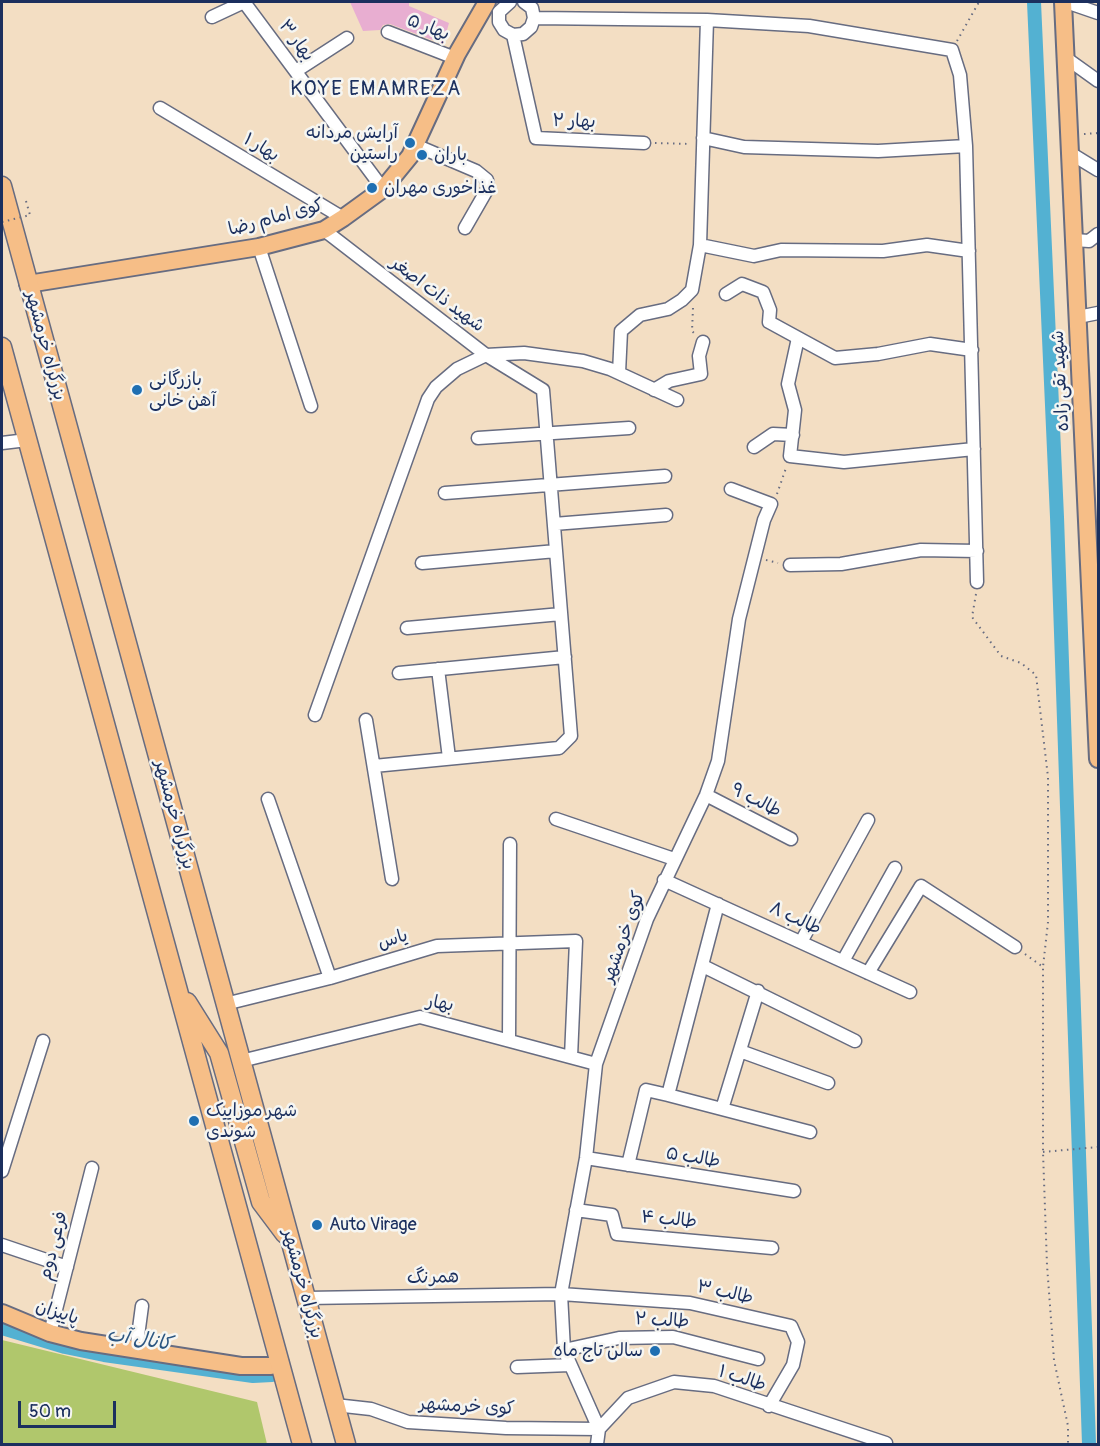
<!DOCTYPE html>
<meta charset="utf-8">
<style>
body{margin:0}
#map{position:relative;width:1100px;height:1446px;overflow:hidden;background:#f3dec3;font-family:Pangolin,sans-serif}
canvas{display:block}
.frame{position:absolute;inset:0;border:3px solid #1b2f5e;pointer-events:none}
.scale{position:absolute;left:18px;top:1401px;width:98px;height:27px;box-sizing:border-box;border:3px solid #1b2f5e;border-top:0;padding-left:8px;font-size:18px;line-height:21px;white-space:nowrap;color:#1b2f5e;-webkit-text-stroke:4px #f6f6f2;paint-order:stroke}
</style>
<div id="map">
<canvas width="1100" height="1446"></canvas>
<div class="frame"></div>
<div class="scale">50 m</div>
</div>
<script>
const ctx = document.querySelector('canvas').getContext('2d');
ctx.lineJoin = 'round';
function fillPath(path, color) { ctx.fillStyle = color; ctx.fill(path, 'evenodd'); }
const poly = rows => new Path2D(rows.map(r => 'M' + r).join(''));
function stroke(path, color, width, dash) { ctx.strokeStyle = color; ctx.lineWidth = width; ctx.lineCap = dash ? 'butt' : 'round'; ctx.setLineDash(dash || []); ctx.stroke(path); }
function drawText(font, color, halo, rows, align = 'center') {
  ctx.font = font + ' Pangolin,"Playpen Sans Arabic",sans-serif'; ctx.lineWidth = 5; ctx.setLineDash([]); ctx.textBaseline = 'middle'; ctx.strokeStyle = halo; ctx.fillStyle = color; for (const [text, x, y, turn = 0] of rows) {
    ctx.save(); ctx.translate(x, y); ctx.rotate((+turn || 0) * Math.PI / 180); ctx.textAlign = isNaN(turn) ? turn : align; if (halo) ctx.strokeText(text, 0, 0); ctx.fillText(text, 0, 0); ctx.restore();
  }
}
fillPath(poly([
 [2,1340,257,1402,267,1444,2,1444]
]), '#b0c76c');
stroke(poly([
 [1034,2,1057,517,1089,1444],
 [2,1328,65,1347,104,1355,253,1376,272,1375]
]), '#53b1d2', 14);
fillPath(poly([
 [350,2,409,2,409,6,449,23,443,44,390,24,383,25,380,30,363,31]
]), '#e8aed1');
const minor = poly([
 [244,2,383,189],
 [510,2,499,12,499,22,504,30,513,35,523,34,531,27,534,18,532,8,524,2],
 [1066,2,1098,13],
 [212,17,244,2],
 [534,18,707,20,809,26,952,50,960,75,966,146,977,582],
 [388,32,455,58],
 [513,35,536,138,644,143],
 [1066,58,1098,81],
 [296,71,347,38],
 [160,108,343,218],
 [703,138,744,147,878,151,966,146],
 [415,145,476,171,487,180,488,188,465,228],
 [1070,153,1098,170],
 [324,230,486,355,524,353,583,361,610,369,677,400],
 [1074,240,1089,241,1098,234],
 [700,245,754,256,781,250,883,251,927,245,969,251],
 [259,247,311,406],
 [726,294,742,284,763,292,770,310,769,322,835,358,878,354,930,344,972,350],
 [1078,317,1098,313],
 [798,338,788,384,795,410,790,456,844,462,974,449],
 [619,373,621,331,640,315,668,309,682,300,692,290,700,245,707,20],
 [654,390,669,381,701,374,699,356,703,342],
 [478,438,629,428],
 [2,443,27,440],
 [754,447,773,434,793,435],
 [445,493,665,476],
 [554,524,666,515],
 [422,563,556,551],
 [790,565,841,564,921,550,977,551],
 [407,628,561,614],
 [438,669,449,758],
 [399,673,565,657],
 [315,715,428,399,436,387,457,369,486,355,543,390,571,736,559,748,374,766],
 [366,720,392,879],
 [706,795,791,839],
 [268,799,330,978],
 [556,819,674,859],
 [664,880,910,992],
 [801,942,868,820],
 [843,961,895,868],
 [703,966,855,1041],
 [868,973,921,886,1015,947],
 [225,1004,330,978,437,946,576,941,571,1057],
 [509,1040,510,844],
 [740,1051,828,1083],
 [241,1061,420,1017,596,1064],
 [668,1095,810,1132],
 [722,1109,758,991],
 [586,1158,794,1191],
 [628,1165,646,1090,668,1095,718,904],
 [2,1171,43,1041],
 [576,1210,612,1215,617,1234,772,1248],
 [2,1245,67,1267],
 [306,1298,561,1294,690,1303,791,1326,798,1342,793,1365,769,1406],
 [50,1333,92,1168],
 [564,1350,619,1338,673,1337,758,1359],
 [136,1351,142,1306],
 [517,1367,570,1365],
 [335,1405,371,1409,408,1422,506,1428,599,1429,628,1398,674,1382,714,1386,886,1443],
 [597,1444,599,1429,564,1350,561,1294,586,1158,596,1064,647,919,706,795,718,761,739,619,764,520,771,504,731,489]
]);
const major = poly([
 [1063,2,1098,759],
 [28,284,259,247,324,230,343,218,383,189,410,156,457,54,487,2],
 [2,1313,50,1333,81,1341,241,1366,271,1366,280,1363]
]);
const highway = poly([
 [2,186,346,1444],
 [2,347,302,1444],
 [187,1002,219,1053,261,1202,285,1234]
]);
stroke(minor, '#676c81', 15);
stroke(major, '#676c81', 20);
stroke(highway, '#676c81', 21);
stroke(poly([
 [957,41,979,2],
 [1084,134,1098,133],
 [655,143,691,144],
 [26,201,30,215],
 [693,308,692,331,695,334],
 [777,494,786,468],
 [766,560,778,563],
 [976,594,972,617,1001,656,1021,663,1036,675,1048,777,1048,922,1043,967],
 [1025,954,1043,967,1043,1152,1047,1265,1054,1360,1068,1426,1068,1444],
 [1043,1152,1098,1147]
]), '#676c81', 2, [1.5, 4.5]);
stroke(minor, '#fff', 12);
stroke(major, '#f6be87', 16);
stroke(highway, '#f6be87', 18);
stroke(poly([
 [2,222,30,215]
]), '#676c81', 2, [1.5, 4.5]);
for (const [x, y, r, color] of [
 [410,143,6,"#1f6fb2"],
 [422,155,6,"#1f6fb2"],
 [372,188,6,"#1f6fb2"],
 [137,390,6,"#1f6fb2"],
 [194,1121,6,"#1f6fb2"],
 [317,1225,6,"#1f6fb2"],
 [655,1351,6,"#1f6fb2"]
]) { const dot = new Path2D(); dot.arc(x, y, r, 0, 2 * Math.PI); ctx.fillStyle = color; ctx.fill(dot); stroke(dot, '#f6f6f2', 2); }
drawText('18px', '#1b2f5e', '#f6f6f2', [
 ["بهار ۵",428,28,21],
 ["بهار ۳",296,41,53],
 ["بهار ۲",574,122,2],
 ["بهار ۱",261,148,31],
 ["کوی امام رضا",276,218,-15],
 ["شهید ذات اصغر",437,295,37],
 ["بزرگراه خرمشهر",45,346,75],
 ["شهید تقی زاده",1061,381,-93],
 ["طالب ۹",756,801,27],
 ["بزرگراه خرمشهر",174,815,75],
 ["طالب ۸",795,919,25],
 ["کوی خرمشهر",624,937,-70],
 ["یاس",393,940,-17],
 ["بهار",440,1004,10],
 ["طالب ۵",693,1158,9],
 ["طالب ۴",669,1220,5],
 ["فرعی دوم",54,1246,-76],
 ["همرنگ",433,1278,-1],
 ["بزرگراه خرمشهر",302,1284,75],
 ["طالب ۳",725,1293,12],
 ["پاییزان",57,1313,18],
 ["طالب ۲",662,1321,3],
 ["طالب ۱",742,1379,18],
 ["کوی خرمشهر",467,1407,3]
]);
drawText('18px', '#1b2f5e', '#f6f6f2', [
 ["آرایش مردانه",398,133,"right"],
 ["راستین",398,154,"right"],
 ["باران",434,155],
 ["غذاخوری مهران",384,188],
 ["بازرگانی",149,380],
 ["آهن خانی",149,401],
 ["شهر موزاییک",206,1111],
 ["شوندی",206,1132],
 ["Auto Virage",329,1225],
 ["سالن تاج ماه",643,1351,"right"]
], 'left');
ctx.letterSpacing = '1.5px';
drawText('20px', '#1b2f5e', '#f6f6f2', [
 ["KOYE EMAMREZA",376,90]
]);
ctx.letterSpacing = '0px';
drawText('italic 20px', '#2c5681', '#f6f6f2', [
 ["کانال آب",139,1340,9]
]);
</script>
